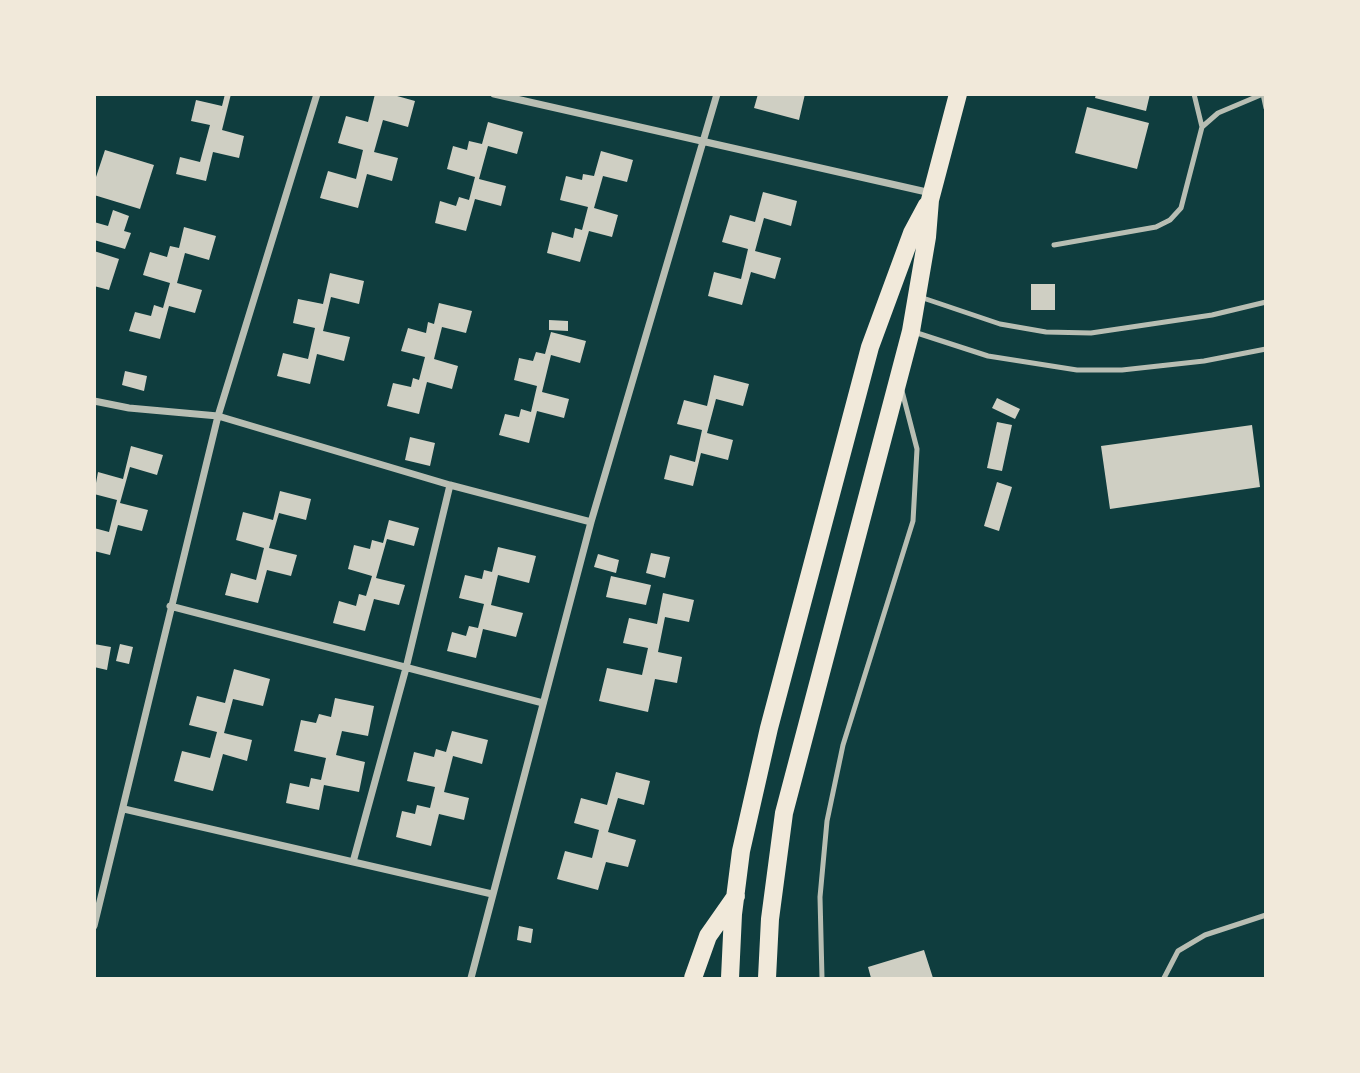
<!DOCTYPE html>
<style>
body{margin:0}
#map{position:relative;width:1360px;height:1073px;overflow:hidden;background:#0f3d3e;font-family:Ubuntu,sans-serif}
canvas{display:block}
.frame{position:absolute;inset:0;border:96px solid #f1e9da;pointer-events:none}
</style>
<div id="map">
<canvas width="1360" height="1073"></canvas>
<div class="frame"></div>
</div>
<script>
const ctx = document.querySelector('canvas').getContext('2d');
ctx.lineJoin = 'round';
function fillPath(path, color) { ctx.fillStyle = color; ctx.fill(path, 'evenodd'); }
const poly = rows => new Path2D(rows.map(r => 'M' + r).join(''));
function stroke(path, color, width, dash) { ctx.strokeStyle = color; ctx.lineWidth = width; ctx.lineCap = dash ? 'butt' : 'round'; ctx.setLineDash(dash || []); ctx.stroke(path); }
fillPath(poly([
 [225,94,231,94,222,130,244,136,239,158,213,152,206,181,176,174,180,157,200,162,210,125,191,121,196,100,222,106],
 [375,94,390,94,415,101,408,127,383,120,374,152,398,158,392,181,367,174,358,208,320,198,328,171,356,179,363,150,338,143,346,116,368,122],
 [758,94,805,94,799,120,754,108],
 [1096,94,1150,94,1146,111,1095,98],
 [1087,107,1149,123,1137,169,1075,153],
 [488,122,523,132,517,154,488,146,479,179,506,186,501,206,475,199,466,231,435,223,440,201,456,206,459,197,469,200,475,177,447,169,453,146,467,150,469,141,482,144],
 [105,150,154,165,140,209,94,195,94,183],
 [601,151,633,160,627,182,603,176,594,208,618,215,612,237,589,231,580,262,547,253,552,232,573,238,575,228,582,230,588,207,560,200,566,176,582,180,583,174,594,176],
 [763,192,797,201,791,226,764,218,755,251,781,258,775,279,751,272,742,305,708,296,714,272,741,279,748,249,722,242,730,215,755,222],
 [113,210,129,216,124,231,131,233,125,249,94,240,94,222,108,226],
 [184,227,216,236,209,260,185,253,177,283,202,290,195,313,169,306,160,339,129,331,135,312,151,316,154,305,163,308,170,283,143,275,150,252,167,257,170,246,179,248],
 [94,251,119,259,109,290,94,286],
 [330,273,364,281,359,304,331,297,323,331,350,337,344,361,317,354,310,384,277,376,283,353,308,359,315,328,293,323,298,299,323,304],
 [1031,284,1055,284,1055,310,1031,310],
 [439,303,472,311,466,333,442,327,434,359,458,366,452,389,427,382,419,414,387,406,393,383,411,387,413,378,419,380,425,357,401,351,408,328,426,333,428,322,434,324],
 [549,320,568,321,568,331,549,330],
 [551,332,586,341,580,363,551,355,542,392,569,399,564,418,537,411,529,443,499,435,505,414,519,417,521,409,531,412,537,386,514,380,519,358,533,361,536,352,545,354],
 [125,371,147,376,144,391,122,385],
 [714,375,749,384,743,406,716,399,707,433,733,440,728,460,701,453,693,486,664,479,670,455,695,462,702,430,677,424,684,400,707,406],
 [997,398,1020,409,1015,419,992,408],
 [997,422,1012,425,1002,471,987,468],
 [1252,425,1260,487,1110,509,1101,446],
 [410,437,435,443,430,466,405,460],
 [131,446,163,455,157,475,130,467,120,503,148,510,142,531,118,525,110,555,94,551,94,528,109,532,117,500,94,494,98,472,123,479],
 [997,482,1012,487,999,531,984,526],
 [280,491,311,499,306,520,279,513,269,548,297,555,291,576,267,570,258,603,225,595,231,573,256,580,264,548,236,540,243,512,273,520],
 [389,520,419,528,414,546,387,539,376,578,405,585,399,605,374,599,365,631,333,623,339,601,356,606,359,594,366,596,372,576,348,569,354,545,370,549,372,540,383,543],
 [498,547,536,556,529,583,498,575,491,605,523,613,516,637,483,629,476,658,447,651,452,632,466,636,469,626,478,628,484,604,459,598,465,575,482,579,484,570,492,572],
 [651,553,670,557,665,578,646,573],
 [598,554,619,560,616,573,594,567],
 [611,576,651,585,646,605,606,597],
 [663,593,694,600,689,622,665,617,658,652,682,657,677,683,655,679,648,712,599,701,607,668,642,675,648,648,623,643,629,618,657,624],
 [94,644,111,647,107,670,94,667],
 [120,644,133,647,129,664,116,661],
 [234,669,270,679,263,706,233,699,224,733,252,740,247,761,223,754,213,791,174,781,182,751,210,758,217,732,189,725,197,696,225,703],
 [335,698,374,706,368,736,342,731,336,755,365,762,359,792,324,785,319,810,286,803,290,783,309,787,311,778,321,780,326,758,294,751,301,720,316,723,319,714,331,717],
 [452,731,488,740,482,764,453,756,444,792,469,798,464,820,439,814,431,846,396,837,402,811,415,814,417,805,430,808,435,787,407,781,414,752,434,757,436,749,446,752],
 [616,772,650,781,644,805,618,798,608,832,636,840,628,867,606,862,598,890,557,879,565,851,592,858,599,830,574,823,581,798,607,805],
 [519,926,533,929,531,943,517,940],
 [924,950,933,978,871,978,868,967]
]), '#cfcfc3');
stroke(poly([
 [1202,127,1218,113,1263,94,1266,108],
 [1054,245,1156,227,1170,220,1181,208,1202,127,1194,94],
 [920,297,1000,324,1046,332,1091,333,1212,315,1266,302],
 [914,332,988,356,1077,370,1122,370,1204,361,1266,349],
 [822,978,820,897,827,821,843,745,913,521,917,449,902,391],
 [1164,978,1178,951,1205,935,1266,915]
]), '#b8beb3', 5);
stroke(poly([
 [494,94,931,193],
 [94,401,129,408,218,416,450,485,591,522],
 [170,606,543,703],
 [124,809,492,894],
 [353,862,406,668,450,485],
 [94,926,218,416,317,94],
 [471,978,591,522,717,94]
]), '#b8beb3', 7);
stroke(poly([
 [693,978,708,936,736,896],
 [730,978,733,914,741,851,769,728,870,347,912,233,927,205],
 [767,978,770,919,784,813,911,331,927,237,930,200,958,94]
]), '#f1e9da', 18);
</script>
